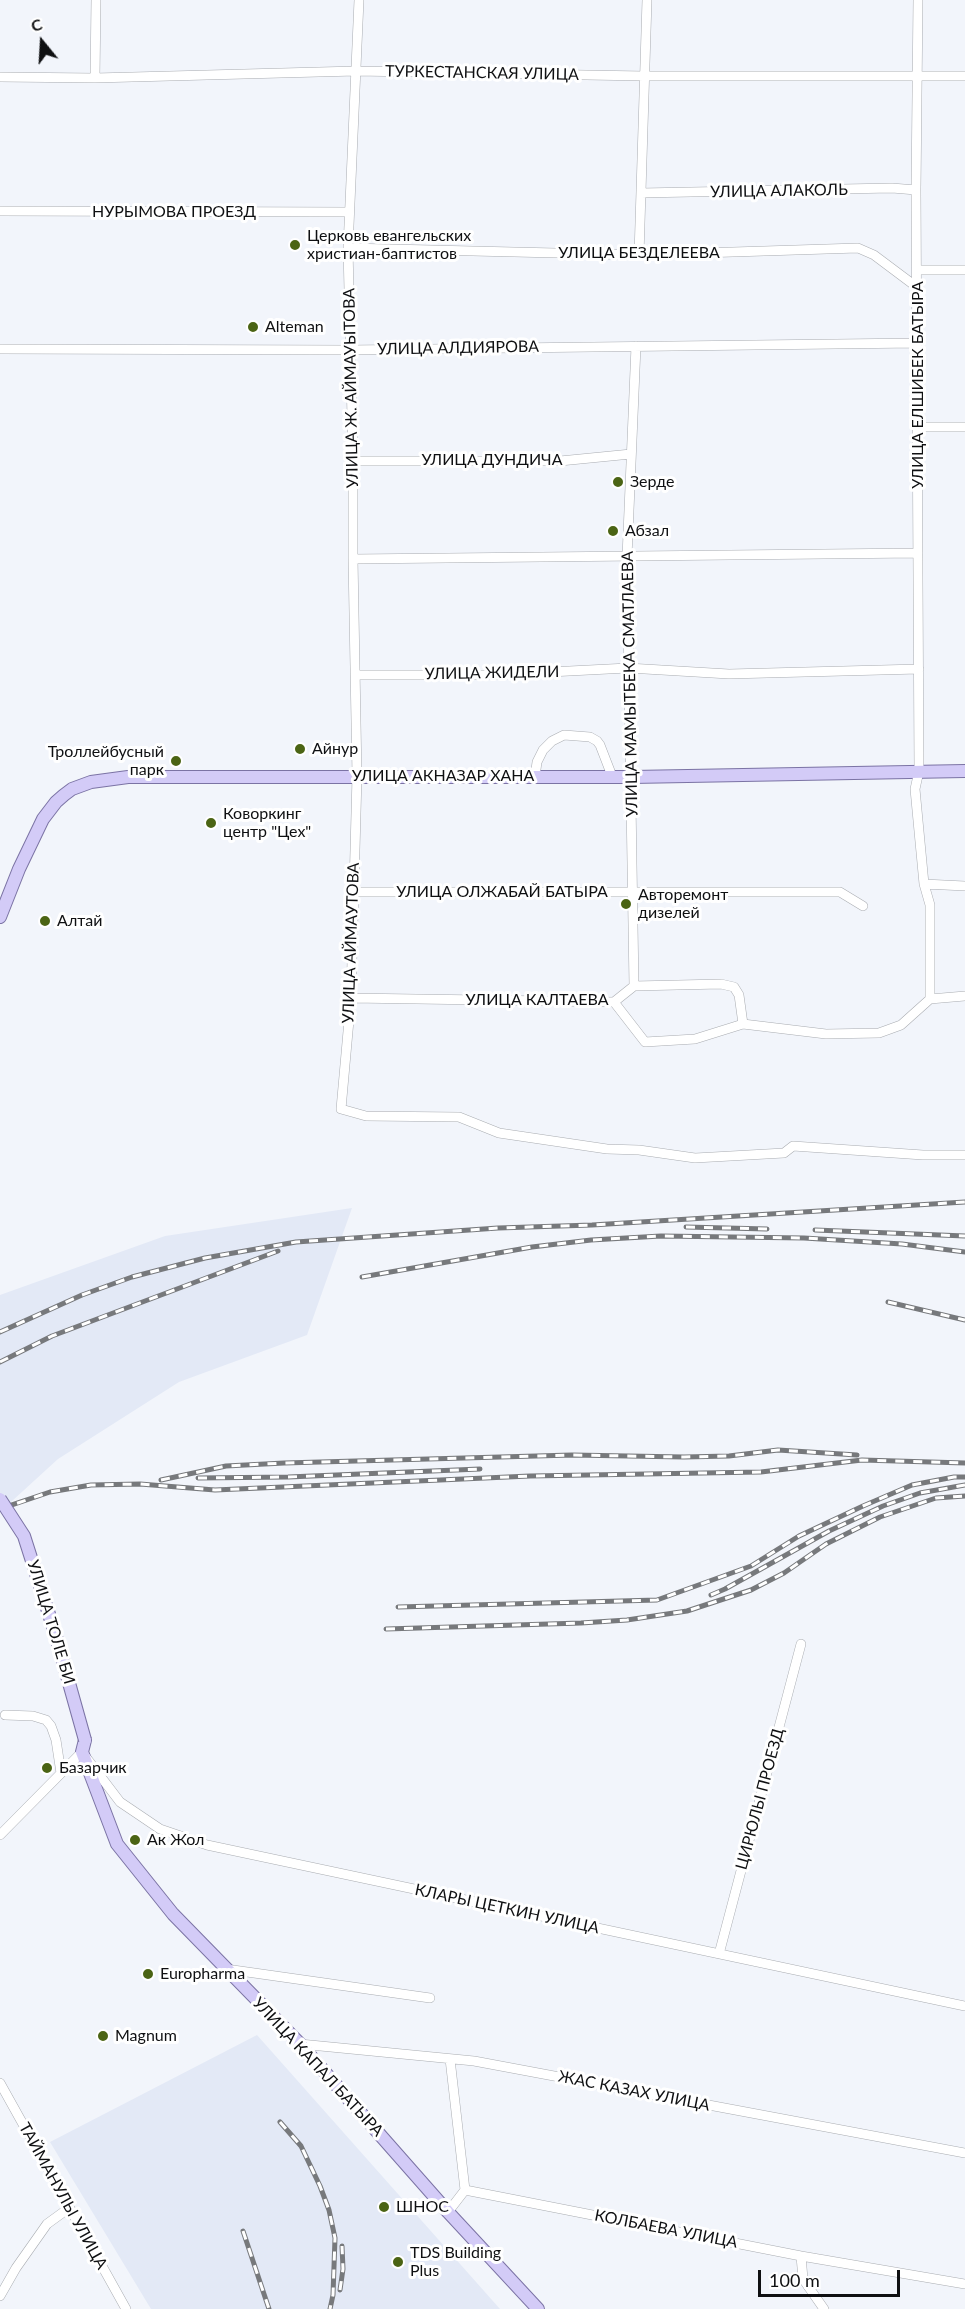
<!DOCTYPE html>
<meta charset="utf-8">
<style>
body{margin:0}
#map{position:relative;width:965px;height:2309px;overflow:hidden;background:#f2f5fb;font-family:Lato,sans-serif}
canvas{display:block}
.north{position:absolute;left:12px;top:12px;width:60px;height:60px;-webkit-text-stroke:4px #fff;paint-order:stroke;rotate:342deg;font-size:16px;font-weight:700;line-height:24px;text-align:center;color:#0f1012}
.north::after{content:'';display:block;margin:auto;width:21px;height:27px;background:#0f1012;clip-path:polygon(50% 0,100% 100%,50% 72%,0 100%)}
.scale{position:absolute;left:758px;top:2270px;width:142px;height:27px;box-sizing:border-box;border:3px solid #0f1012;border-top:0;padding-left:8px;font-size:18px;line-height:21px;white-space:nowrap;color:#0f1012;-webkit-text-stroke:4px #fff;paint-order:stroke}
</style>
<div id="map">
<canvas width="965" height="2309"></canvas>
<div class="north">С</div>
<div class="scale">100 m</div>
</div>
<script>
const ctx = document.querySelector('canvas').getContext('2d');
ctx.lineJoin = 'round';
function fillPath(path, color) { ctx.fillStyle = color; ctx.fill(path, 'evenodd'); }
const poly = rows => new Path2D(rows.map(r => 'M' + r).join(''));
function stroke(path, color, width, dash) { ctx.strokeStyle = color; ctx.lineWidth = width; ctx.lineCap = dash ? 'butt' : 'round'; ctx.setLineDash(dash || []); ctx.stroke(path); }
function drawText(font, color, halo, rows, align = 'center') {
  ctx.font = font + ' Lato,sans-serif'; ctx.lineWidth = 6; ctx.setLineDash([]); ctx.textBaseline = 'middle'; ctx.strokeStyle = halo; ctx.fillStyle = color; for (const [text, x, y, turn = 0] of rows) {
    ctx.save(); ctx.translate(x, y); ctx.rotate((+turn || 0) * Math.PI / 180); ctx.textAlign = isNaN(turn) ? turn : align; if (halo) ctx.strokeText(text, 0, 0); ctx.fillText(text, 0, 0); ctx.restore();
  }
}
fillPath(poly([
 [352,1208,307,1335,179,1382,58,1459,0,1512,0,1295,165,1236],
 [257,2035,500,2309,151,2309,50,2142]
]), '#e3e9f6');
const minor = poly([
 [359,0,348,248,353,461,353,559,357,776,351,998,341,1109,366,1116,459,1117,499,1133,607,1149,639,1150,695,1158,784,1153,793,1146,923,1155,965,1155],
 [918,0,916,190,919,771,915,789,924,884,930,905,930,999],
 [0,77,95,78,356,71,644,76,965,76],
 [95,78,96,0],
 [641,193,892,188,916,190],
 [0,211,349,212],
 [348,248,639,255,858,248,874,255,918,288],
 [639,255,647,0],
 [918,270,965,270],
 [0,349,349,350,917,343],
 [917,427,965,427],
 [353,461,560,461,631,454],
 [353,559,918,553],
 [356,675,491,675,628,668,729,674,919,669],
 [535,777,537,762,543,750,552,741,564,735,590,737,597,741,600,745,612,776],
 [924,884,965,886],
 [354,892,840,892,863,906],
 [634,986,627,557,636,346],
 [351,998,614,1002,634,986,721,984,734,987,739,995,743,1024,826,1034,879,1033,901,1025,930,999,965,996],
 [614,1002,645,1042,695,1039,743,1024],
 [5,1715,33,1716,46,1720,51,1726,56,1740,61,1773],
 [0,1835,82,1752,120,1802,160,1829,207,1845,965,2006],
 [719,1954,801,1644],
 [226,1969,430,1998],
 [300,2044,474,2061,965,2153],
 [450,2059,465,2190],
 [0,2083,126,2309],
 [448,2212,465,2190,801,2256,965,2284],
 [801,2256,803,2279,824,2309],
 [0,2296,16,2268,47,2224,69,2208]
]);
const major = poly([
 [0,917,19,869,43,819,56,802,64,795,72,789,91,782,128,777,632,777,965,771],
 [85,1740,82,1752,117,1844,173,1914,300,2044,448,2212,538,2309]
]);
stroke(minor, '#a9acb1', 10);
stroke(major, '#7b73a4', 14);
stroke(minor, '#fff', 9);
stroke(major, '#d3cbf7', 12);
const rail = poly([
 [686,1227,767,1229],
 [815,1230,965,1236],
 [362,1277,532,1247,591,1240,661,1236,804,1238,902,1244,965,1252],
 [888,1302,965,1320],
 [0,1332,82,1295,132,1277,205,1258,296,1242,498,1228,592,1225,965,1202],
 [0,1362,52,1336,278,1251],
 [198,1478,288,1477,480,1469],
 [161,1480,226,1466,284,1463,572,1455,684,1457,729,1456,778,1450,857,1455],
 [0,1509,50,1492,91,1485,140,1484,215,1490,530,1476,761,1472,862,1460,965,1463],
 [711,1595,725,1589,829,1531,883,1506,920,1493,965,1485],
 [398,1607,657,1600,751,1566,799,1536,863,1506,912,1485,954,1477,965,1477],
 [386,1629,581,1623,627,1620,687,1611,751,1590,784,1573,826,1544,880,1517,936,1498,965,1496],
 [280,2122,301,2146,320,2186,329,2210,335,2238,333,2295,330,2309],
 [243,2231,269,2309],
 [340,2290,343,2269,342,2246]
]);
stroke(rail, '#77797c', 5);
stroke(rail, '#fff', 3, [9]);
const majorBridge = poly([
 [0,1499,24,1536,55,1633,85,1740]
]);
stroke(majorBridge, '#7b73a4', 14, []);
stroke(majorBridge, '#d3cbf7', 12);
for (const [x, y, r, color] of [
 [295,245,6,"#4b6414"],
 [253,327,6,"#4b6414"],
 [618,482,6,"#4b6414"],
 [613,531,6,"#4b6414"],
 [300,749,6,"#4b6414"],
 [176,761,6,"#4b6414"],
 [211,823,6,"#4b6414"],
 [626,904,6,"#4b6414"],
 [45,921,6,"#4b6414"],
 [47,1768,6,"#4b6414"],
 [135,1840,6,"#4b6414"],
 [148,1974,6,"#4b6414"],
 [103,2036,6,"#4b6414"],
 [384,2207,6,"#4b6414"],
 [398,2262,6,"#4b6414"]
]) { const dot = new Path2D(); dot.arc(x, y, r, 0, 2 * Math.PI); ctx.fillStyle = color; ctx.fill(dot); stroke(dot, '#fff', 2); }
drawText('16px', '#0f1012', '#fff', [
 ["ТУРКЕСТАНСКАЯ УЛИЦА",482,73,1],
 ["УЛИЦА АЛАКОЛЬ",779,191,-1],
 ["НУРЫМОВА ПРОЕЗД",174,212],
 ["УЛИЦА БЕЗДЕЛЕЕВА",639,253],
 ["УЛИЦА АЛДИЯРОВА",458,348,-1],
 ["УЛИЦА ЕЛШИБЕК БАТЫРА",918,385,-90],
 ["УЛИЦА Ж. АЙМАУЫТОВА",351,388,-91],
 ["УЛИЦА ДУНДИЧА",492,460],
 ["УЛИЦА ЖИДЕЛИ",492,673,-1],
 ["УЛИЦА МАМЫТБЕКА СМАТЛАЕВА",630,684,-91],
 ["УЛИЦА АКНАЗАР ХАНА",443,776],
 ["УЛИЦА ОЛЖАБАЙ БАТЫРА",502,892],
 ["УЛИЦА АЙМАУТОВА",351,943,-88],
 ["УЛИЦА КАЛТАЕВА",537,1000],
 ["УЛИЦА ТОЛЕ БИ",51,1622,73],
 ["ЦИРЮЛЫ ПРОЕЗД",760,1799,-75],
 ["КЛАРЫ ЦЕТКИН УЛИЦА",507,1909,12],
 ["УЛИЦА КАПАЛ БАТЫРА",318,2067,47],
 ["ЖАС КАЗАХ УЛИЦА",634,2091,11],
 ["ТАЙМАНУЛЫ УЛИЦА",63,2196,61],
 ["КОЛБАЕВА УЛИЦА",666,2229,11]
]);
drawText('16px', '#0f1012', '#fff', [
 ["Церковь евангельских",307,236],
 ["христиан-баптистов",307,254],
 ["Alteman",265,327],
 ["Зерде",630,482],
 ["Абзал",625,531],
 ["Айнур",312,749],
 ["Троллейбусный",164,752,"right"],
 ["парк",164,770,"right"],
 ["Коворкинг",223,814],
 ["центр \"Цех\"",223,832],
 ["Авторемонт",638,895],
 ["дизелей",638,913],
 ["Алтай",57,921],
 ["Базарчик",59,1768],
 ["Ак Жол",147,1840],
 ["Europharma",160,1974],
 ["Magnum",115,2036],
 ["ШНОС",396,2207],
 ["TDS Building",410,2253],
 ["Plus",410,2271]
], 'left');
</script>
